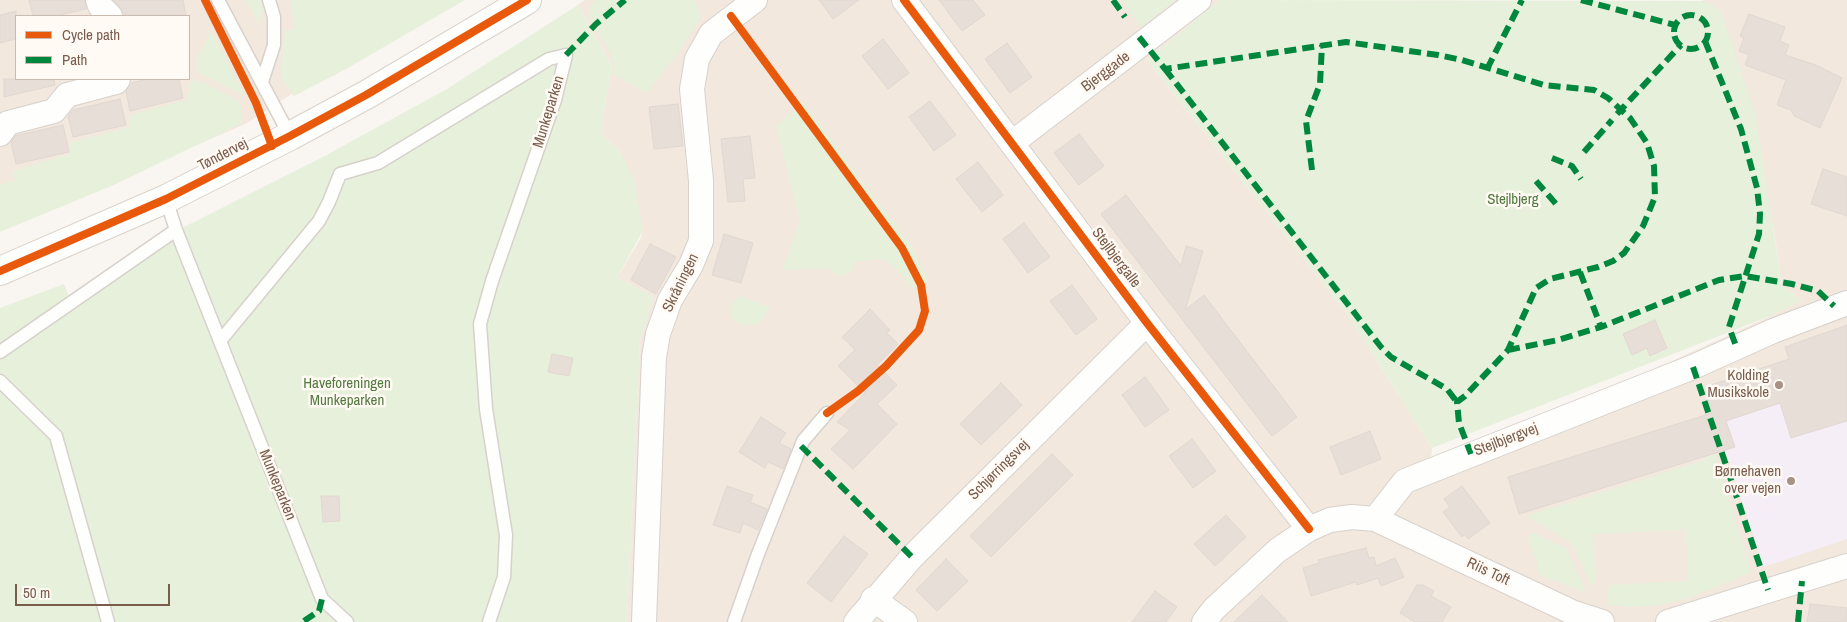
<!DOCTYPE html>
<meta charset="utf-8">
<style>
body{margin:0}
#map{position:relative;width:1847px;height:622px;overflow:hidden;background:#f9f5f0;font-family:"Archivo Narrow",sans-serif}
canvas{display:block}
.legend{position:absolute;left:15px;top:15px;width:175px;height:65px;box-sizing:border-box;background:#fffaf3;border:1px solid #cabbb1;margin:0;padding:6px 9px;list-style:none;font-size:15px;color:#7a5c4d}
.legend li{display:flex;align-items:center;gap:10px;height:25px}
.legend b{width:25px;border:1px solid #cabbb1}
.scale{position:absolute;left:15px;top:584px;width:155px;height:22px;box-sizing:border-box;border:2px solid #7a5c4d;border-top:0;padding-left:6px;font-size:15px;line-height:18px;white-space:nowrap;color:#7a5c4d;-webkit-text-stroke:4px #fffaf3;paint-order:stroke}
</style>
<div id="map">
<canvas width="1847" height="622"></canvas>
<ul class="legend">
<li><b style="height:6px;background:#e8590c"></b>Cycle path</li>
<li><b style="height:6px;background:#00873e"></b>Path</li>
</ul>
<div class="scale">50 m</div>
</div>
<script>
const ctx = document.querySelector('canvas').getContext('2d');
ctx.lineJoin = 'round';
function fillPath(path, color) { ctx.fillStyle = color; ctx.fill(path, 'evenodd'); }
const poly = rows => new Path2D(rows.map(r => 'M' + r).join(''));
function stroke(path, color, width, dash) { ctx.strokeStyle = color; ctx.lineWidth = width; ctx.lineCap = dash ? 'butt' : 'round'; ctx.setLineDash(dash || []); ctx.stroke(path); }
function drawText(font, color, halo, rows, align = 'center') {
  ctx.font = font + ' "Archivo Narrow",sans-serif'; ctx.lineWidth = 5; ctx.setLineDash([]); ctx.textBaseline = 'middle'; ctx.strokeStyle = halo; ctx.fillStyle = color; for (const [text, x, y, turn = 0] of rows) {
    ctx.save(); ctx.translate(x, y); ctx.rotate((+turn || 0) * Math.PI / 180); ctx.textAlign = isNaN(turn) ? turn : align; if (halo) ctx.strokeText(text, 0, 0); ctx.fillText(text, 0, 0); ctx.restore();
  }
}
fillPath(poly([
 [0,0,437,0,245,124,0,231],
 [16,16,189,16,189,79,16,79],
 [585,0,1220,0,1147,60,1348,315,1432,448,1430,471,1773,315,1802,300,1782,286,1774,230,1721,11,1702,0,1847,0,1847,622,627,622,640,340,653,297,617,278,642,236,619,150,600,133,612,67,578,5]
]), '#f2e8de');
fillPath(poly([
 [1842,380,1847,394,1847,539,1764,567,1716,423]
]), '#f6eef6');
fillPath(poly([
 [246,0,260,0,263,8,259,25],
 [290,0,465,0,346,69,294,96,281,78,284,31,295,29],
 [597,0,695,0,701,17,677,54,646,93,614,75,612,56,589,16,592,4],
 [1122,0,1176,0,1141,27],
 [1220,0,1705,1,1721,11,1756,115,1782,286,1802,300,1773,315,1432,448,1348,315,1147,60],
 [578,5,612,67,600,133,619,150,634,179,643,230,617,278,653,297,640,340,627,622,0,622,0,308,64,284,69,297,184,227,321,158,447,89],
 [211,29,245,96,198,72,198,55,202,50],
 [191,80,203,82,240,102,242,123,116,184,0,232,0,184,15,181,13,171,70,154,70,143,129,127,129,115,187,100],
 [803,102,911,245,929,282,912,288,894,266,882,259,854,262,852,271,844,276,835,275,829,268,782,270,800,221,776,126],
 [739,296,770,307,759,324,741,325,731,318,730,307],
 [1708,429,1751,572,1694,596,1661,605,1633,607,1607,605,1609,585,1688,581,1686,530,1677,527,1681,530,1593,534,1596,585,1591,584,1571,542,1526,516,1705,460,1699,433],
 [1531,532,1566,548,1585,588,1584,592,1538,574,1538,563,1528,542]
]), '#e7f0db');
const building = poly([
 [29,0,85,0,86,9,56,16,33,16,29,0],
 [113,0,183,0,186,16,123,16,120,7,113,0],
 [819,0,859,0,833,19,819,0],
 [939,0,973,0,985,15,962,31,939,0],
 [16,11,16,39,0,43,0,15,16,11],
 [1749,14,1785,27,1780,41,1789,45,1785,55,1816,65,1842,78,1820,128,1794,116,1791,110,1777,105,1786,80,1745,65,1749,55,1739,51,1744,38,1740,36,1749,14],
 [883,39,909,73,888,89,862,56,883,39],
 [1007,43,1032,77,1010,93,985,59,1007,43],
 [4,79,54,79,55,85,4,97,4,79],
 [148,79,179,79,183,98,130,111,126,91,131,83,148,79],
 [120,99,126,125,73,137,68,116,73,110,120,99],
 [930,101,956,135,934,151,909,117,930,101],
 [678,104,683,146,654,149,649,107,678,104],
 [63,125,69,152,16,164,11,143,15,136,63,125],
 [1079,134,1104,166,1079,185,1054,153,1079,134],
 [750,136,755,178,743,179,745,201,728,202,721,139,750,136],
 [978,162,1003,195,982,212,956,179,978,162],
 [1823,169,1847,177,1847,216,1811,204,1823,169],
 [1126,195,1181,266,1186,246,1203,251,1185,310,1204,295,1297,417,1272,436,1101,214,1126,195],
 [1024,223,1050,257,1028,273,1003,239,1024,223],
 [724,234,753,243,741,283,712,275,724,234],
 [650,244,676,257,656,294,631,280,650,244],
 [1072,285,1097,319,1076,335,1050,301,1072,285],
 [870,309,890,330,887,333,898,344,877,365,897,385,877,404,897,424,853,469,831,449,850,430,837,422,865,393,838,366,855,350,842,337,870,309],
 [1655,320,1667,348,1650,356,1647,348,1632,355,1623,334,1655,320],
 [1847,325,1847,421,1791,438,1780,403,1726,421,1735,447,1519,514,1508,477,1712,413,1705,391,1712,388,1711,385,1789,359,1785,347,1847,325],
 [552,354,573,358,569,376,548,372,552,354],
 [1145,377,1169,410,1145,427,1122,395,1145,377],
 [1001,383,1022,405,981,445,960,424,1001,383],
 [761,417,786,433,779,443,791,449,783,469,768,462,765,468,739,452,761,417],
 [1370,431,1381,459,1341,475,1330,447,1370,431],
 [1192,439,1216,471,1193,488,1169,456,1192,439],
 [1052,454,1073,475,991,557,970,536,1052,454],
 [727,486,753,495,750,502,767,509,758,530,743,523,740,533,713,525,727,486],
 [1462,486,1490,523,1468,539,1465,534,1462,537,1443,512,1450,507,1444,499,1462,486],
 [321,496,339,496,340,521,323,522,321,496],
 [1226,515,1246,537,1215,566,1194,544,1226,515],
 [844,536,868,554,831,602,807,583,844,536],
 [1366,548,1369,558,1374,557,1376,566,1395,558,1404,577,1381,586,1378,578,1357,585,1356,582,1311,596,1303,568,1319,563,1318,560,1366,548],
 [946,559,968,581,937,611,916,590,946,559],
 [1417,585,1423,585,1434,591,1431,596,1451,607,1442,622,1415,622,1400,613,1417,585],
 [1155,591,1177,607,1166,622,1132,622,1155,591],
 [1262,595,1288,622,1234,622,1262,595],
 [1810,604,1847,608,1847,622,1807,622,1810,604]
]);
fillPath(building, '#e6ded7');
stroke(building, '#e2d8d2', 1);
const lane = poly([
 [218,0,290,136],
 [262,82,274,45,274,17,269,0],
 [166,199,176,230,322,599,347,622],
 [220,341,319,221,329,202,340,174,378,163,549,59,566,55,555,100,492,281,480,324,486,409,506,535,504,577,489,622],
 [0,352,176,230],
 [0,381,56,436,108,622],
 [734,622,758,554,803,441,827,413]
]);
const street = poly([
 [98,0,100,6,110,16],
 [904,0,1147,323,1309,529],
 [0,134,8,123,54,111,67,95,116,82,118,79],
 [1012,143,1199,0],
 [1375,519,1405,481,1693,367,1773,331,1847,303],
 [873,599,905,622],
 [644,622,654,357,658,334,670,300,691,265,701,241,701,181,692,89,697,59,711,34,755,0],
 [856,622,912,557,1147,323],
 [1204,622,1214,609,1278,550,1309,529,1330,520,1352,517,1375,519,1574,613,1602,622],
 [1668,622,1847,566]
]);
const secondary = poly([
 [0,271,166,199,290,136,366,95,527,0]
]);
stroke(lane, '#d7d1cb', 15);
stroke(street, '#d7d1cb', 26);
stroke(secondary, '#d9d2cb', 30);
stroke(lane, '#fefefd', 12);
stroke(street, '#fefefd', 24);
stroke(secondary, '#fefefd', 28);
stroke(poly([
 [1113,0,1125,17],
 [1581,0,1675,25],
 '1674 32a17 17 0 1 1 34 0a17 17 0 1 1-34 0Z',
 [1139,37,1165,69,1346,42,1438,55,1462,60,1544,85,1594,90,1608,98,1630,118,1647,143,1654,166,1655,197,1643,226,1624,253,1613,261,1598,267,1550,279,1536,288,1508,350,1465,396,1457,402,1459,423,1471,454],
 [1705,41,1741,129,1757,188,1760,214,1759,234,1729,327,1736,346],
 [566,55,596,24,625,0],
 [1165,69,1381,347,1391,357,1447,389,1457,402],
 [1487,69,1522,0],
 [1617,114,1681,45],
 [1584,152,1612,120],
 [1552,158,1572,166,1581,179],
 [1312,170,1306,121,1320,84,1322,45],
 [1536,181,1556,204],
 [1580,272,1601,327],
 [1508,350,1558,340,1601,327,1719,280,1745,276,1792,284,1818,291,1834,306],
 [1693,367,1768,590],
 [801,446,912,557],
 [304,621,319,611,322,599],
 [1798,622,1802,581]
]), '#00873e', 6, [12, 6]);
stroke(poly([
 [205,0,256,103,272,146],
 [904,0,1147,323,1309,529],
 [731,16,902,248,921,285,925,311,919,330,886,366,858,391,827,413],
 [0,271,166,199,290,136,366,95,527,0]
]), '#e8590c', 8);
for (const [x, y, r, color] of [
 [1779,385,5,"#a69286"],
 [1791,481,5,"#a69286"]
]) { const dot = new Path2D(); dot.arc(x, y, r, 0, 2 * Math.PI); ctx.fillStyle = color; ctx.fill(dot); stroke(dot, '#fffaf3', 2); }
drawText('15px', '#7a5c4d', '#fffaf3', [
 ["Bjerggade",1106,72,-37],
 ["Munkeparken",549,112,-73],
 ["Tøndervej",223,155,-27],
 ["Stejlbjergalle",1116,258,53],
 ["Skråningen",681,283,-64],
 ["Stejlbjergvej",1506,440,-21],
 ["Schjørringsvej",999,470,-45],
 ["Munkeparken",277,485,68],
 ["Riis Toft",1488,572,25]
]);
drawText('15px', '#537a41', '#fffaf3', [
 ["Stejlbjerg",1513,200],
 ["Haveforeningen",347,384],
 ["Munkeparken",347,401]
]);
drawText('15px', '#7a5c4d', '#fffaf3', [
 ["Kolding",1769,376],
 ["Musikskole",1769,393],
 ["Børnehaven",1781,472],
 ["over vejen",1781,489]
], 'right');
</script>
